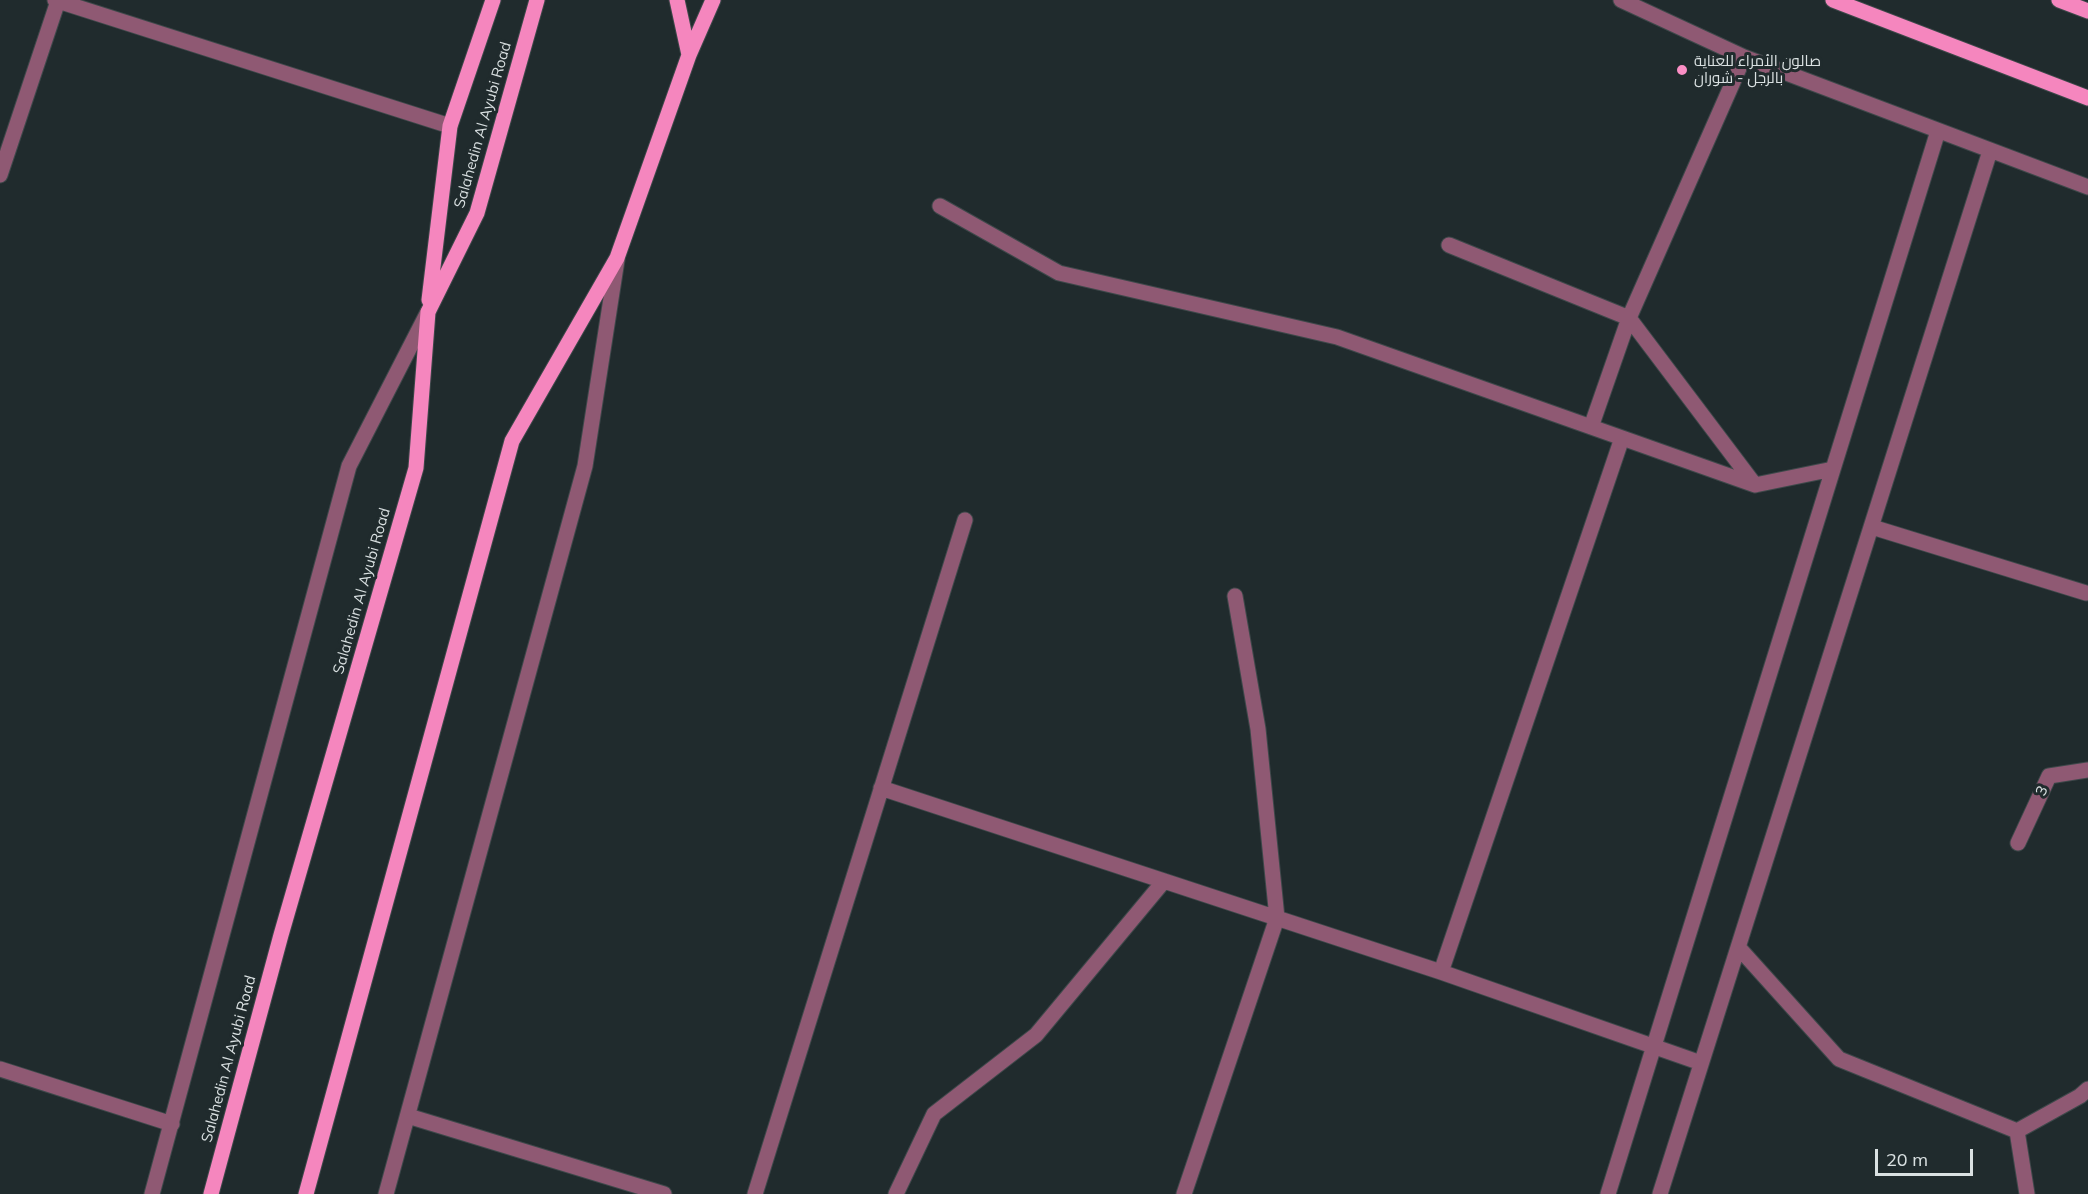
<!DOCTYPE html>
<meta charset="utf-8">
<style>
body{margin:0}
#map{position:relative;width:2088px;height:1194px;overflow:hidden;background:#202b2d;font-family:Mulish,sans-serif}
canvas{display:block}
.scale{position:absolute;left:1875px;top:1149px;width:98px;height:27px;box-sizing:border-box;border:3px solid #dae1e2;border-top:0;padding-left:8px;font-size:18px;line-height:21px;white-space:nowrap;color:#dae1e2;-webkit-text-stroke:4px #202b2d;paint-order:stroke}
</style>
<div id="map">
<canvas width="2088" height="1194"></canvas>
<div class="scale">20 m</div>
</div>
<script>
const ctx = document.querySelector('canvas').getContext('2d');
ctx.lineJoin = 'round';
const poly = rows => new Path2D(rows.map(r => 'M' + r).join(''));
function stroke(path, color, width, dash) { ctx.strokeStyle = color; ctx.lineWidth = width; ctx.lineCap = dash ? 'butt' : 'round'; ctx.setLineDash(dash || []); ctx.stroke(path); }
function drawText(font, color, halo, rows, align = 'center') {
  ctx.font = font + ' Mulish,Cairo,sans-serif'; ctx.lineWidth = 6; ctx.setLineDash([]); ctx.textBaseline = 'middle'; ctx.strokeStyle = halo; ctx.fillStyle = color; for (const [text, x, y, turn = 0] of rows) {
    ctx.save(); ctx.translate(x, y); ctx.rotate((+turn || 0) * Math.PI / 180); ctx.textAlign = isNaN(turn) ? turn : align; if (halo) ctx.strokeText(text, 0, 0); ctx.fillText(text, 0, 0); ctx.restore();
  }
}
const minor = poly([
 [55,0,450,126],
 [1621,0,1744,57,2088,187],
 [0,175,58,1],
 [940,206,1059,273,1337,337,1755,485,1833,469],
 [1449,245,1629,318,1755,485],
 [1591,427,1629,318,1744,57],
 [1872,527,2086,593],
 [881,788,1441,972,1701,1063],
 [2018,843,2049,776,2088,770],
 [1739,948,1839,1059,2017,1131,2080,1096,2088,1089],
 [1441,972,1622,438],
 [0,1069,172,1124],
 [408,1116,664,1194],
 [2017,1131,2027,1194],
 [152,1194,349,466,428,312],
 [386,1194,585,466,617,260],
 [755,1194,965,520],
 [896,1194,934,1114,1036,1035,1164,881],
 [1184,1194,1277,918,1258,729,1235,596],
 [1608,1194,1938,131],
 [1660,1194,1990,151]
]);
const major = poly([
 [677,0,689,55],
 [1833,0,2088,98],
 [2059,0,2088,11],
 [429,300,450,126,493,0],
 [211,1194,281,935,416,468,428,312,477,213,537,0],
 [306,1194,512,441,617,258,689,55,713,0]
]);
stroke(minor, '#3e484a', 17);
stroke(major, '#3e484a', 17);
stroke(minor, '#8f5973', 15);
stroke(major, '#f586be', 15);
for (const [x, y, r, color] of [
 [1682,70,6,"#fb8fc5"]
]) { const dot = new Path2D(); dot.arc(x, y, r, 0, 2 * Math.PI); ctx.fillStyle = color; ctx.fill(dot); stroke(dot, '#202b2d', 2); }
drawText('15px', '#dae1e2', '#202b2d', [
 ["صالون الأمراء للعناية",1694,61],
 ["بالرجل - شوران",1694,78]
], 'left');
drawText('15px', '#dae1e2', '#202b2d', [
 ["Salahedin Al Ayubi Road",483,125,-74],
 ["Salahedin Al Ayubi Road",362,591,-74],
 ["3",2042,791,-65],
 ["Salahedin Al Ayubi Road",229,1059,-75]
]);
</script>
